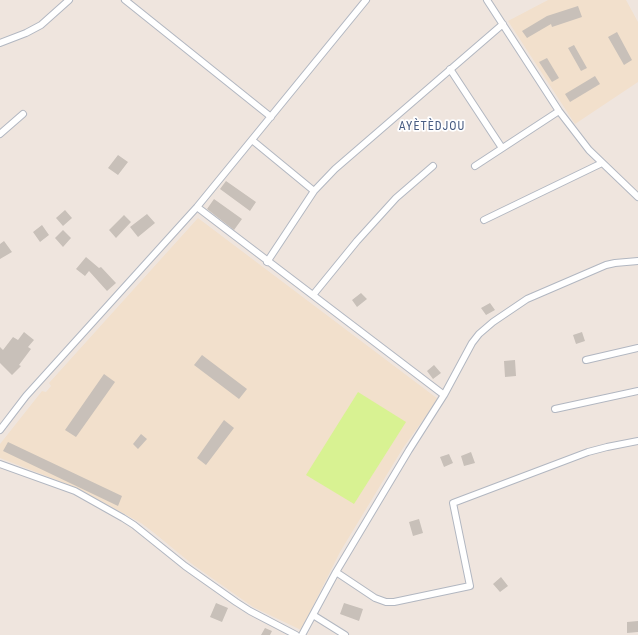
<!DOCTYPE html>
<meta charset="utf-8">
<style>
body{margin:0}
canvas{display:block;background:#efe5de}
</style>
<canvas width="638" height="635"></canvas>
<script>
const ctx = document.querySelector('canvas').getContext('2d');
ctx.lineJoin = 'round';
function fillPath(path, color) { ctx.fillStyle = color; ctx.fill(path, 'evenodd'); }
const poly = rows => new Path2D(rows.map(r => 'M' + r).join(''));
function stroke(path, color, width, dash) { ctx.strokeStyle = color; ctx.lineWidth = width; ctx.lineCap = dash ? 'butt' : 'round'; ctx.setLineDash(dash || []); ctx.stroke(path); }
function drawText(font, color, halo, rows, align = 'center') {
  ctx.font = font + ' "Roboto Condensed",sans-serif'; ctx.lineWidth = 3.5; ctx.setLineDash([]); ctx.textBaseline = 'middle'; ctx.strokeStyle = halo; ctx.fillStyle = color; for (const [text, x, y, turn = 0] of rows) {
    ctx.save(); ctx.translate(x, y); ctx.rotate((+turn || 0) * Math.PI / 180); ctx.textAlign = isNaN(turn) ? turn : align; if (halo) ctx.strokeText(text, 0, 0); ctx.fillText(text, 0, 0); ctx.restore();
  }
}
fillPath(poly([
 [548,0,626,0,638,22,638,82,575,124,508,21],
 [198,218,438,399,403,448,340,552,301,630,253,607,192,564,153,532,141,523,77,488,0,458,0,444,42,391,46,392,51,386,49,383]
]), '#f2e0cc');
fillPath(poly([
 [358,392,406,422,354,504,306,475]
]), '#d8f292');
fillPath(poly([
 [578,6,582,17,552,27,551,24,527,38,522,31,547,16],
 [617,32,632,60,624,65,608,37],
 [574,45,587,68,581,71,568,48],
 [547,58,559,78,552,82,539,62],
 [595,76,600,84,570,102,565,94],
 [118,155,128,162,118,175,108,168],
 [226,181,256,202,250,211,220,189],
 [214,199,242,219,234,230,207,209],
 [65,210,72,218,63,226,56,218],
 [147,214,155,223,138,237,130,227],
 [124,215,131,222,116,238,109,230],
 [42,225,49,235,40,242,33,232],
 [63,230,71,238,63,247,55,238],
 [4,241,12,252,0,259,0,244],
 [86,257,99,268,101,267,116,283,107,291,89,271,85,276,76,269],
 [361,293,367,299,357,307,352,300],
 [490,303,495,310,486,315,481,308],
 [24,332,34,340,28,347,31,349,19,365,21,366,12,375,0,363,0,347,3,350,13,337,18,340],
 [582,332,585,341,576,344,573,335],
 [202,355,247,389,239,399,194,365],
 [515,360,516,376,505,377,504,361],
 [434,365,441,373,433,379,427,371],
 [104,374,115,382,76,437,65,430],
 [224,420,234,428,206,465,197,458],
 [141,434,147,439,138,449,133,444],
 [8,442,122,496,118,506,3,451],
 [471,452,475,463,464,466,461,456],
 [449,454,453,463,444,467,440,457],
 [419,519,423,533,413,536,409,522],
 [501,577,508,586,500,592,493,584],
 [216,603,228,608,222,622,210,617],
 [344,603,363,609,359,621,340,614],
 [638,621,638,632,627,633,627,622],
 [265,628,272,631,270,635,261,635]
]), '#c8c0b9');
const minor = poly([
 [125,0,271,117],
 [487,0,559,111,589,150,638,197],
 [0,43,26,33,41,25,69,0],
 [450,69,502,148],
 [0,134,23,114],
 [252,140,314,191],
 [475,166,559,111],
 [197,207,444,395],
 [484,220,602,163],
 [267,262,314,191,335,169,503,24],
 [313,295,357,241,396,198,433,166],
 [586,360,638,348],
 [555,409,638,391],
 [0,430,26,396,197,207,366,0],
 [0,464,75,491,123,518,134,525,185,566,236,602,250,611,296,635],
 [336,572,375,598,386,602,394,602,470,586,453,503,588,452,607,447,638,441],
 [313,615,345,635],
 [302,635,336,572,409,450,444,395,472,343,479,334,493,322,527,299,606,265,615,263,638,261]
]);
stroke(minor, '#b2b7c1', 8);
stroke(minor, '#fff', 6);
ctx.letterSpacing = '1px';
drawText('12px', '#485c82', '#fff', [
 ["AYÈTÈDJOU",432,127]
]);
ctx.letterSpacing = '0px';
</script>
